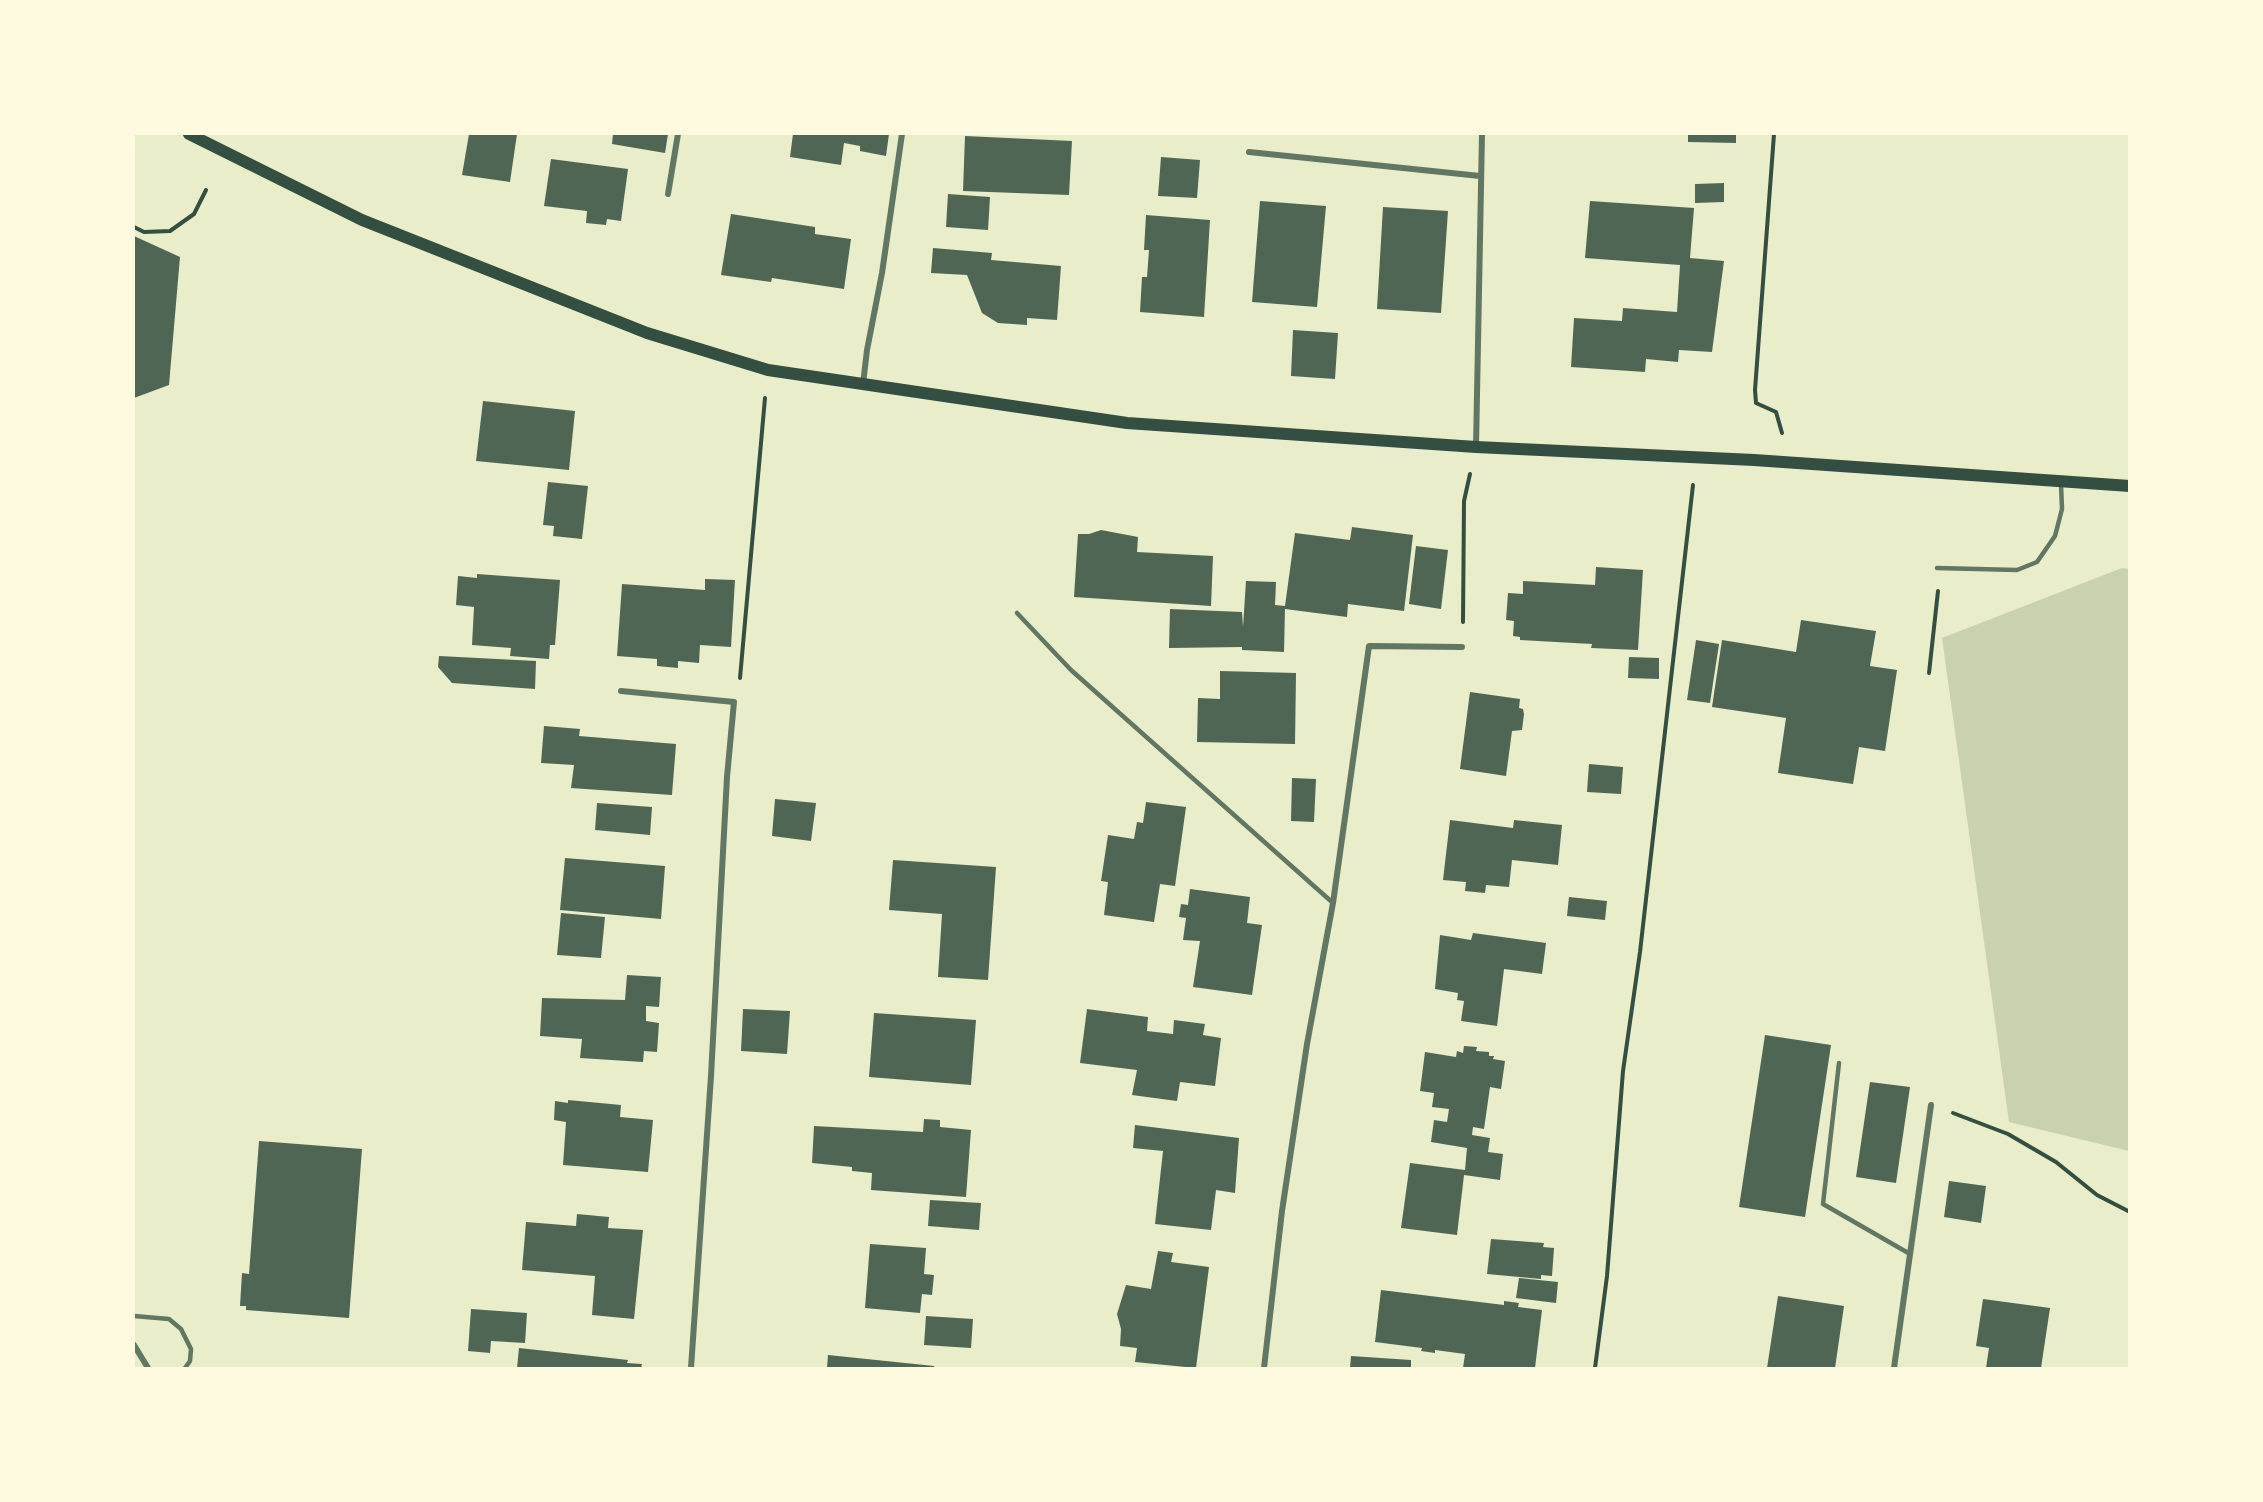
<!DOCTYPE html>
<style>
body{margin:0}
#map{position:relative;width:2263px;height:1502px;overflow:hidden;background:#e9edc9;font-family:"Varela Round",sans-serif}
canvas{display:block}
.frame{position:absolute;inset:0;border:135px solid #fefae0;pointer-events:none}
</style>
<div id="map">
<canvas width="2263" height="1502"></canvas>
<div class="frame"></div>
</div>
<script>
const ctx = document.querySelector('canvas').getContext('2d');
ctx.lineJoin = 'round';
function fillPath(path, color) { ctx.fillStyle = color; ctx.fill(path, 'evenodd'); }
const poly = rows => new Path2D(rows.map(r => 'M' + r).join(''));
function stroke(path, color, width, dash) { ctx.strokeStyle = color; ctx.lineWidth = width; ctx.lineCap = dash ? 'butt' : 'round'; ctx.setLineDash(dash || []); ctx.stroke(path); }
fillPath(poly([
 [2122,568,2130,569,2129,1151,2009,1122,1942,638]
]), '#cad2ad');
fillPath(poly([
 [469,134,517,134,510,182,462,175],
 [613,134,668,134,665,153,612,144],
 [793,134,889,134,886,156,860,151,860,146,844,143,841,165,790,157],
 [1688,134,1736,134,1736,143,1688,142],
 [965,136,1072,141,1069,195,963,191],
 [1161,157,1200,160,1197,198,1158,196],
 [551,159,628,169,621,221,607,219,606,225,586,223,587,211,544,206],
 [1724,183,1724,202,1695,203,1695,184],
 [948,194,990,197,988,230,946,227],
 [1260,201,1326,206,1317,307,1252,302],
 [1590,201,1694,208,1690,258,1724,261,1712,352,1679,350,1678,362,1646,359,1645,372,1571,367,1574,318,1622,321,1623,308,1677,312,1680,265,1585,258],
 [1383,207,1448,211,1441,313,1377,309],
 [731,214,815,227,815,234,851,239,844,289,772,278,771,282,721,275],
 [1146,215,1210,220,1204,317,1140,312,1142,277,1147,277,1149,250,1144,250],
 [134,236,180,257,169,385,134,398],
 [933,248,992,253,991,260,1061,266,1057,320,1027,318,1027,325,998,323,982,313,967,275,931,273],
 [1293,330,1338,333,1335,379,1291,376],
 [483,401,575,411,569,470,476,461],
 [548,482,588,486,582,539,553,536,554,526,543,525],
 [1352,527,1413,535,1404,611,1348,604,1347,617,1285,609,1284,652,1242,650,1242,647,1169,648,1170,609,1242,612,1243,627,1246,581,1276,582,1275,605,1285,606,1295,533,1350,540],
 [1101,530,1138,537,1137,552,1213,556,1211,606,1074,597,1078,534,1089,534],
 [1416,546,1448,550,1441,609,1409,604],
 [1596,567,1643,570,1638,650,1591,648,1592,644,1520,640,1520,637,1513,636,1514,621,1506,620,1508,593,1523,594,1523,581,1595,585],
 [477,574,560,580,555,645,550,645,549,659,510,656,511,648,472,645,474,607,456,605,458,576,477,578],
 [705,579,735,580,731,647,700,645,699,663,678,661,678,668,657,666,657,659,617,656,622,584,705,590],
 [1801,620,1876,631,1870,666,1897,670,1885,751,1859,747,1853,784,1778,773,1786,718,1712,707,1722,640,1796,652],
 [1696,640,1719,644,1710,703,1687,700],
 [439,656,536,661,535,689,452,683,438,667],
 [1629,657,1659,658,1659,679,1628,678],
 [1220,671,1296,673,1295,744,1197,742,1198,698,1220,699],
 [1470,692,1520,699,1519,708,1523,709,1524,714,1522,730,1512,731,1506,776,1460,769],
 [544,726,580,729,579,736,676,744,672,795,571,788,574,765,541,763],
 [1589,764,1623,767,1621,794,1587,792],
 [1292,778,1316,779,1314,822,1291,821],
 [775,799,816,803,811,841,772,836],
 [1146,802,1186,807,1175,886,1160,884,1154,922,1104,915,1108,882,1101,881,1108,835,1134,839,1137,822,1143,823],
 [597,803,652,807,650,835,595,830],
 [1450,820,1513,828,1514,820,1562,825,1558,865,1512,860,1509,887,1486,885,1485,893,1465,891,1466,882,1443,880],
 [565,858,665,866,661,919,560,910],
 [893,860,996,867,988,980,938,977,942,914,889,910],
 [1190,889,1250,897,1247,923,1262,925,1252,995,1193,987,1200,941,1183,940,1186,918,1179,917,1181,904,1188,905],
 [1569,897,1607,901,1605,920,1567,916],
 [561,913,605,917,601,958,557,955],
 [1473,933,1546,943,1542,974,1504,969,1497,1026,1461,1021,1464,1001,1457,1000,1458,993,1435,989,1440,935,1471,940],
 [627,975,661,977,659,1007,646,1006,646,1021,659,1023,657,1052,644,1051,643,1062,580,1058,582,1039,540,1036,542,998,625,1000],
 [743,1009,790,1011,787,1054,741,1051],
 [1087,1009,1148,1017,1147,1031,1173,1034,1174,1020,1205,1024,1203,1035,1221,1038,1215,1086,1180,1082,1177,1101,1132,1095,1137,1070,1080,1063],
 [874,1013,976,1020,971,1085,869,1077],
 [1765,1035,1831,1045,1805,1217,1739,1207],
 [1464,1046,1477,1047,1476,1051,1489,1052,1489,1056,1494,1056,1493,1059,1505,1061,1501,1089,1490,1087,1484,1129,1473,1127,1472,1135,1490,1138,1488,1152,1503,1154,1500,1180,1464,1175,1457,1235,1401,1228,1410,1163,1465,1170,1467,1148,1431,1142,1434,1120,1447,1122,1449,1109,1432,1107,1434,1093,1420,1091,1425,1052,1456,1057,1457,1051,1463,1053],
 [1870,1082,1910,1087,1896,1183,1856,1177],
 [568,1100,621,1105,620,1117,653,1120,648,1172,563,1165,566,1122,554,1120,555,1101,568,1103],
 [924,1119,940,1120,940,1127,971,1130,966,1197,871,1190,872,1173,852,1171,852,1167,812,1163,814,1126,923,1132],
 [1135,1125,1239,1138,1235,1193,1216,1190,1211,1230,1155,1224,1163,1151,1133,1148],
 [259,1141,362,1149,349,1318,246,1310,246,1306,240,1306,242,1273,249,1274],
 [1949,1181,1986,1186,1981,1223,1944,1217],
 [930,1200,981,1203,979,1230,928,1226],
 [577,1214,609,1217,608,1228,643,1230,634,1319,592,1315,595,1276,522,1270,526,1222,576,1226],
 [1491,1239,1544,1243,1543,1247,1554,1248,1552,1276,1541,1275,1541,1279,1487,1274],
 [870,1244,926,1248,924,1274,934,1275,932,1295,922,1294,920,1313,865,1308],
 [1158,1251,1173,1253,1171,1262,1209,1267,1196,1368,1135,1362,1137,1348,1120,1346,1121,1329,1117,1314,1126,1285,1151,1289],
 [1519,1278,1558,1282,1556,1303,1516,1298],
 [1381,1290,1504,1305,1504,1301,1519,1303,1518,1307,1542,1310,1535,1368,1463,1368,1465,1354,1435,1350,1435,1353,1421,1351,1422,1348,1375,1342],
 [1778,1296,1844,1306,1835,1368,1767,1368],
 [1983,1299,2050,1308,2041,1368,1986,1368,1989,1348,1976,1346],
 [471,1309,527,1313,525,1343,491,1341,490,1353,468,1351],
 [926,1316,973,1319,971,1348,924,1345],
 [519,1348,628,1360,627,1363,642,1364,641,1368,517,1368],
 [828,1355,934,1366,934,1368,827,1368],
 [1351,1356,1411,1360,1411,1368,1350,1368]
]), '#4f6655');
stroke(poly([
 [1774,134,1755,390,1756,403,1776,412,1782,433],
 [134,227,144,232,170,231,194,214,206,190],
 [1463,622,1464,501,1470,474],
 [1929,673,1938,591],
 [740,678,765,398],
 [1953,1113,2008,1134,2056,1162,2097,1195,2130,1212],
 [1595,1368,1607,1276,1623,1071,1640,952,1693,485]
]), '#344e41', 4);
stroke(poly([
 [1937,568,2017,570,2037,562,2055,536,2062,509,2061,484],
 [1017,613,1071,670,1333,903],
 [1839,1063,1823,1204,1910,1254],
 [134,1316,169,1319,181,1329,191,1349,190,1361,185,1368]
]), '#617663', 4.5);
stroke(poly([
 [1249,152,1480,176],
 [668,194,678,134],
 [863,384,867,350,882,273,902,134],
 [1476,447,1482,134],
 [621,691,734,702,727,777,711,1076,691,1368],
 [134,1345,148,1368],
 [1264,1368,1282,1211,1307,1044,1333,903,1369,646,1462,647],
 [1894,1368,1931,1105]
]), '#617663', 6);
stroke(poly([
 [189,134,362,220,647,333,768,370,1127,423,1476,447,1754,460,2130,486]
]), '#344e41', 12);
</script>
